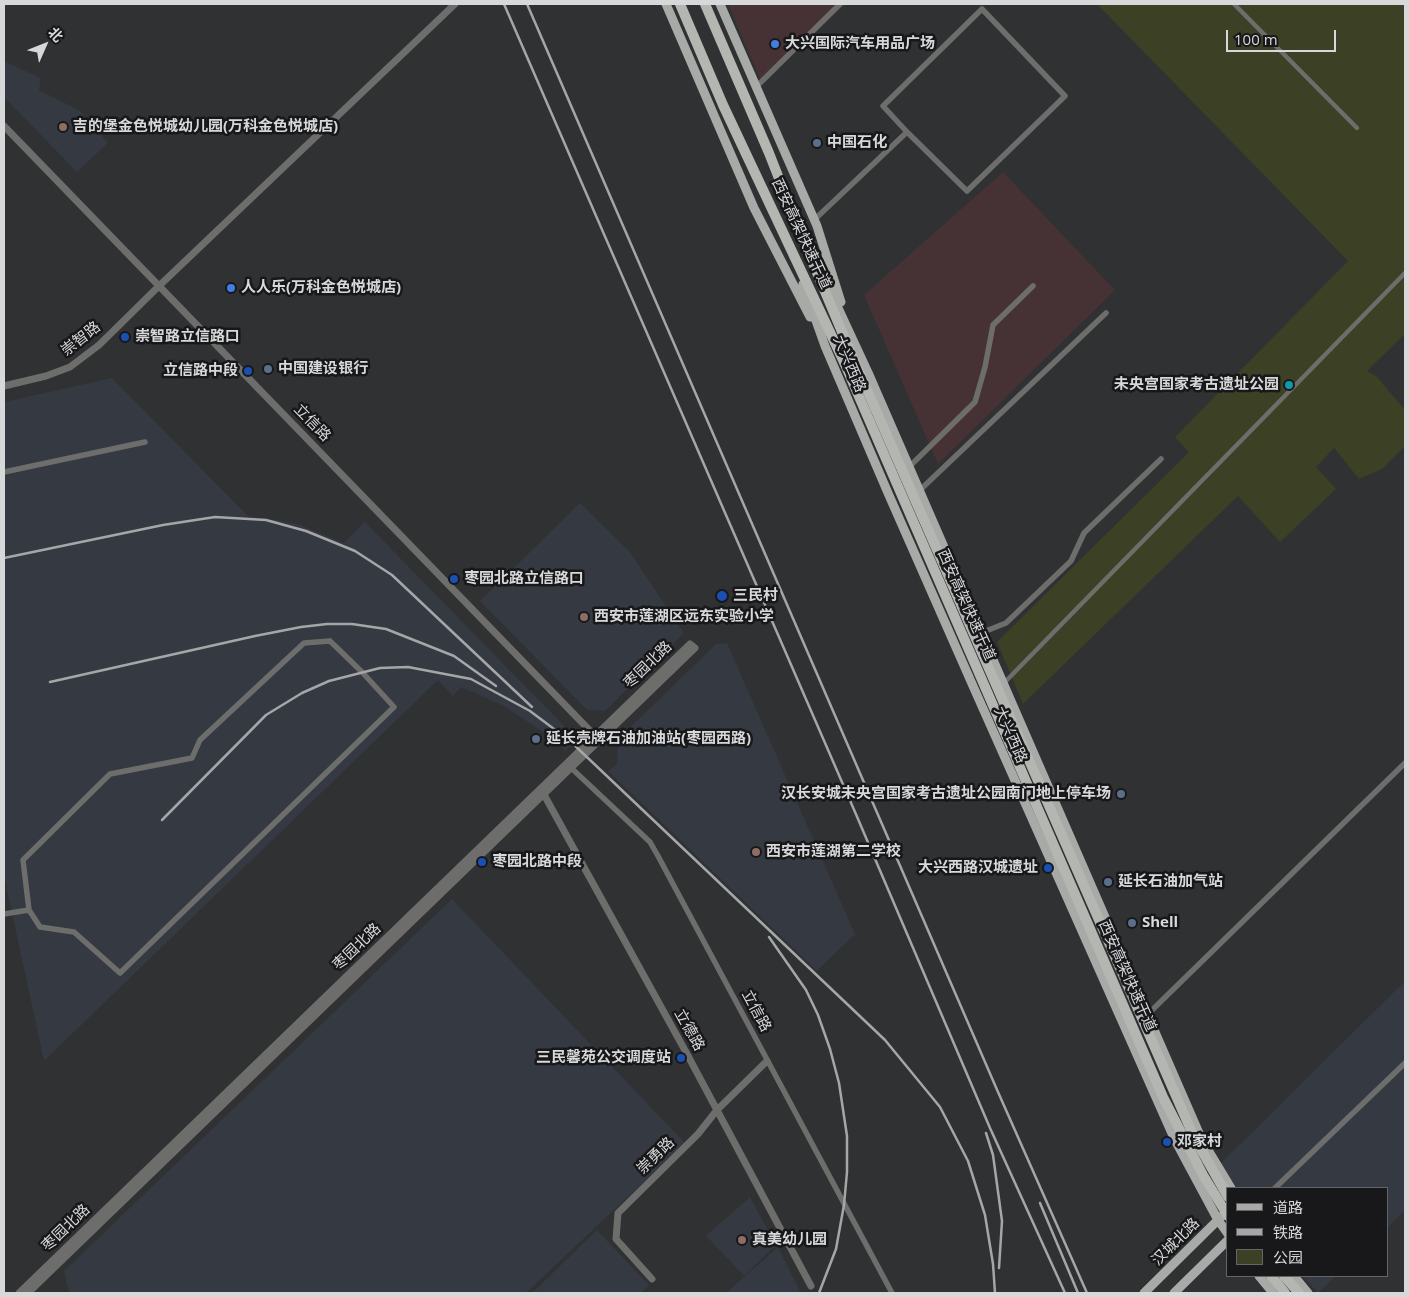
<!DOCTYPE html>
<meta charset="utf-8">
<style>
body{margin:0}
#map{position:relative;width:1409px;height:1297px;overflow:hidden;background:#2f3133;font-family:"Open Sans","Noto Sans SC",sans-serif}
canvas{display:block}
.frame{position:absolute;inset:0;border:5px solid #d7d8da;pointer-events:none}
.legend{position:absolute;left:1226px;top:1187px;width:162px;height:90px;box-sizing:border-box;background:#18181a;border:1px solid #646567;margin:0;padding:6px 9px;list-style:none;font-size:15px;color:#d7d8da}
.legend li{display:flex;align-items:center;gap:10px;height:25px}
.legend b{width:25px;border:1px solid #646567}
.north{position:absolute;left:20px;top:20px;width:50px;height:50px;-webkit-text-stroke:4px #18181a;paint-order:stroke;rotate:46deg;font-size:14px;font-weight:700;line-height:20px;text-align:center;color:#d7d8da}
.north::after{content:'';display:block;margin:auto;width:18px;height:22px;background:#d7d8da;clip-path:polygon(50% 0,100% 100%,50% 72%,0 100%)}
.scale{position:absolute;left:1226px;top:30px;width:110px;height:22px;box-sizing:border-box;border:2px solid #d7d8da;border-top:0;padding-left:6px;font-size:15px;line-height:18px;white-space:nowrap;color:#d7d8da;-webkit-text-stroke:4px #18181a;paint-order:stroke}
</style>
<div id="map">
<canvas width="1409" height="1297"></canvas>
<div class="frame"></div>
<ul class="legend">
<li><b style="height:6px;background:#a8aaa7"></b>道路</li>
<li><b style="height:6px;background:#a5a6a8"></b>铁路</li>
<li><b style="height:14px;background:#3c4024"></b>公园</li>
</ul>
<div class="north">北</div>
<div class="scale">100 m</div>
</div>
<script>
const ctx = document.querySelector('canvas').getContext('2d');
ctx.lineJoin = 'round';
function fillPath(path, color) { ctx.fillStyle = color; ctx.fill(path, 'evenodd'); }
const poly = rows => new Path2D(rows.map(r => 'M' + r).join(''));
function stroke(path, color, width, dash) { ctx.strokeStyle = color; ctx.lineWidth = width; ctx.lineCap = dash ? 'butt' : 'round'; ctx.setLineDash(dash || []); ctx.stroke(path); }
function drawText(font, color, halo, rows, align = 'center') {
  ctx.font = font + ' "Open Sans","Noto Sans SC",sans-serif'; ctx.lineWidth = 5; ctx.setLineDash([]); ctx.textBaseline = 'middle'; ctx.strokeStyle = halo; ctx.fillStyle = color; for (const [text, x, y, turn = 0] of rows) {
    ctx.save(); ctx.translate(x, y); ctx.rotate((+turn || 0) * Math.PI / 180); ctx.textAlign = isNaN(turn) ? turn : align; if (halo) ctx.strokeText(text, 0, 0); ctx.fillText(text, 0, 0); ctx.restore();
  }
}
fillPath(poly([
 [728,4,846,4,762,84],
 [1003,172,1115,290,938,464,864,295]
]), '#463235');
fillPath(poly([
 [4,61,41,78,39,90,79,110,108,143,77,172,4,97],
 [112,378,249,517,272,519,300,525,344,543,365,522,578,740,565,751,546,734,504,706,461,687,453,696,438,680,44,1061,4,876,4,402],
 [580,503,630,552,684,633,605,711,587,710,480,601],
 [727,643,855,934,817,971,608,771,617,764,618,739,716,644],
 [452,899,685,1143,526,1293,69,1293,64,1271],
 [1405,981,1405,1210,1388,1227,1388,1188,1237,1188,1221,1163],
 [750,1197,776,1245,744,1276,706,1236],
 [597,1230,649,1285,641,1293,532,1293],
 [778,1247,801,1293,726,1293],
 [1302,1276,1336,1276,1318,1293]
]), '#353941');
fillPath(poly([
 [1097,4,1405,4,1405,334,1367,371,1376,376,1405,410,1405,446,1382,469,1359,479,1334,448,1316,467,1336,489,1280,542,1238,496,1023,704,997,642,1189,452,1175,437,1348,261]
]), '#3c4024');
stroke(poly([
 [1234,4,1357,128],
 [1004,683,1405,273]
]), '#6d6d6c', 4.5);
stroke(poly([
 [757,86,840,4],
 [814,220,907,132,967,191,1065,96,982,9,883,106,907,132],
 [909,467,975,402,985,367,993,325,1033,286],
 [4,472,145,442],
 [919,491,1106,313],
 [981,633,1006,623,1071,561,1084,533,1161,459],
 [330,641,362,672,394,707,120,973,74,932,40,927,29,910,23,860,110,774,192,758,200,740,304,643,330,641],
 [568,765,650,842,658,856,892,1293],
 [4,914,29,910],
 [1147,1015,1405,763],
 [1275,1188,1405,1063]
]), '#6d6d6c', 5.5);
stroke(poly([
 [4,126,598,739],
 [4,386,46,376,70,367,99,345,159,286,455,4],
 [542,791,687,1054,811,1286],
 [652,1279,616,1239,618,1213,698,1134,717,1110,767,1061],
 [19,1293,690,644,695,648,28,1293]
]), '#6d6d6c', 7);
stroke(poly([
 [666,4,754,208,810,317],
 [720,4,817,226,841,302],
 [825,280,870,377,1202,1140,1231,1188],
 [803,284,825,346,888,493,973,686,1174,1138,1218,1220,1228,1234],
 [1259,1276,1273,1293],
 [1294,1276,1308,1293],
 [1144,1293,1222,1216],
 [1174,1293,1228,1240]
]), '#a8aaa7', 9);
stroke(poly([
 [680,4,723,105,844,362],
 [705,4,769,153,800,232,853,358,1194,1137,1228,1197],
 [1271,1276,1285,1293],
 [1284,1276,1299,1293]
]), '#b4b6b2', 10);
stroke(poly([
 [504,4,855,812,990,1128,1065,1293],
 [527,4,998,1092,1087,1293],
 [4,558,163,525,215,517,266,520,306,531,355,551,392,575,532,707],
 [50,682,255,636,301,627,327,624,352,624,386,629,454,656,496,686],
 [162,820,266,715,302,693,329,681,380,668,408,667,471,679,530,711,570,741,885,1040,940,1107,968,1161,985,1215,993,1264,995,1293],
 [769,937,806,990,818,1015,830,1049,839,1083,847,1136,847,1172,844,1205,836,1249,819,1293],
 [986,1133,993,1155,1002,1221,999,1268],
 [1040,1203,1078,1293]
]), '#a5a6a8', 2.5);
stroke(poly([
 [844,362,1163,1097,1203,1175,1228,1216]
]), '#b4b6b2', 10);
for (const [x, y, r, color] of [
 [775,44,5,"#3f7fe0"],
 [63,127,5,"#8d6e63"],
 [817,143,5,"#5c6f8a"],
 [231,288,5,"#3f7fe0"],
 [125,337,5,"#1a4fb4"],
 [268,369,5,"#5c6f8a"],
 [248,371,5,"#1a4fb4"],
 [1289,385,5,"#0f9aa8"],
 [454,579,5,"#1a4fb4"],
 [722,596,6,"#1a4fb4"],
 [584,617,5,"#8d6e63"],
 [536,739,5,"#5c6f8a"],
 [1121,794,5,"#5c6f8a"],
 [756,852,5,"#8d6e63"],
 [482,862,5,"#1a4fb4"],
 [1048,868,5,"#1a4fb4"],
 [1108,882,5,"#5c6f8a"],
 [1132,923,5,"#5c6f8a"],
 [681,1058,5,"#1a4fb4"],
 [1167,1142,5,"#1a4fb4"],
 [742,1240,5,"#8d6e63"]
]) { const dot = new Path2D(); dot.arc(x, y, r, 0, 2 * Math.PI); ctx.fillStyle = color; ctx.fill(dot); stroke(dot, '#18181a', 2); }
drawText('bold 15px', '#d7d8da', '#18181a', [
 ["大兴国际汽车用品广场",785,44],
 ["吉的堡金色悦城幼儿园(万科金色悦城店)",73,127],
 ["中国石化",827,143],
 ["人人乐(万科金色悦城店)",241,288],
 ["崇智路立信路口",135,337],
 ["中国建设银行",278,369],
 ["立信路中段",238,371,"right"],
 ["未央宫国家考古遗址公园",1279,385,"right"],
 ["枣园北路立信路口",464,579],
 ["三民村",733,596],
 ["西安市莲湖区远东实验小学",594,617],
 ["延长壳牌石油加油站(枣园西路)",546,739],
 ["汉长安城未央宫国家考古遗址公园南门地上停车场",1111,794,"right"],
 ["西安市莲湖第二学校",766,852],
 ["枣园北路中段",492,862],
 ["大兴西路汉城遗址",1038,868,"right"],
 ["延长石油加气站",1118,882],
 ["Shell",1142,923],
 ["三民馨苑公交调度站",671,1058,"right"],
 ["邓家村",1177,1142],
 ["真美幼儿园",752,1240]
], 'left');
drawText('15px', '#d7d8da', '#18181a', [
 ["西安高架快速干道",801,234,65],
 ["崇智路",81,339,-38],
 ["大兴西路",849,364,67],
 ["立信路",312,423,46],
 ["西安高架快速干道",966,605,66],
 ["枣园北路",648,665,-44],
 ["大兴西路",1010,735,66],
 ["枣园北路",357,947,-44],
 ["西安高架快速干道",1127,976,66],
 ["立信路",756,1011,62],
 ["立德路",689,1030,61],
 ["崇勇路",656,1156,-44],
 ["枣园北路",66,1228,-44],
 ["汉城北路",1176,1242,-45]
]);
</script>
